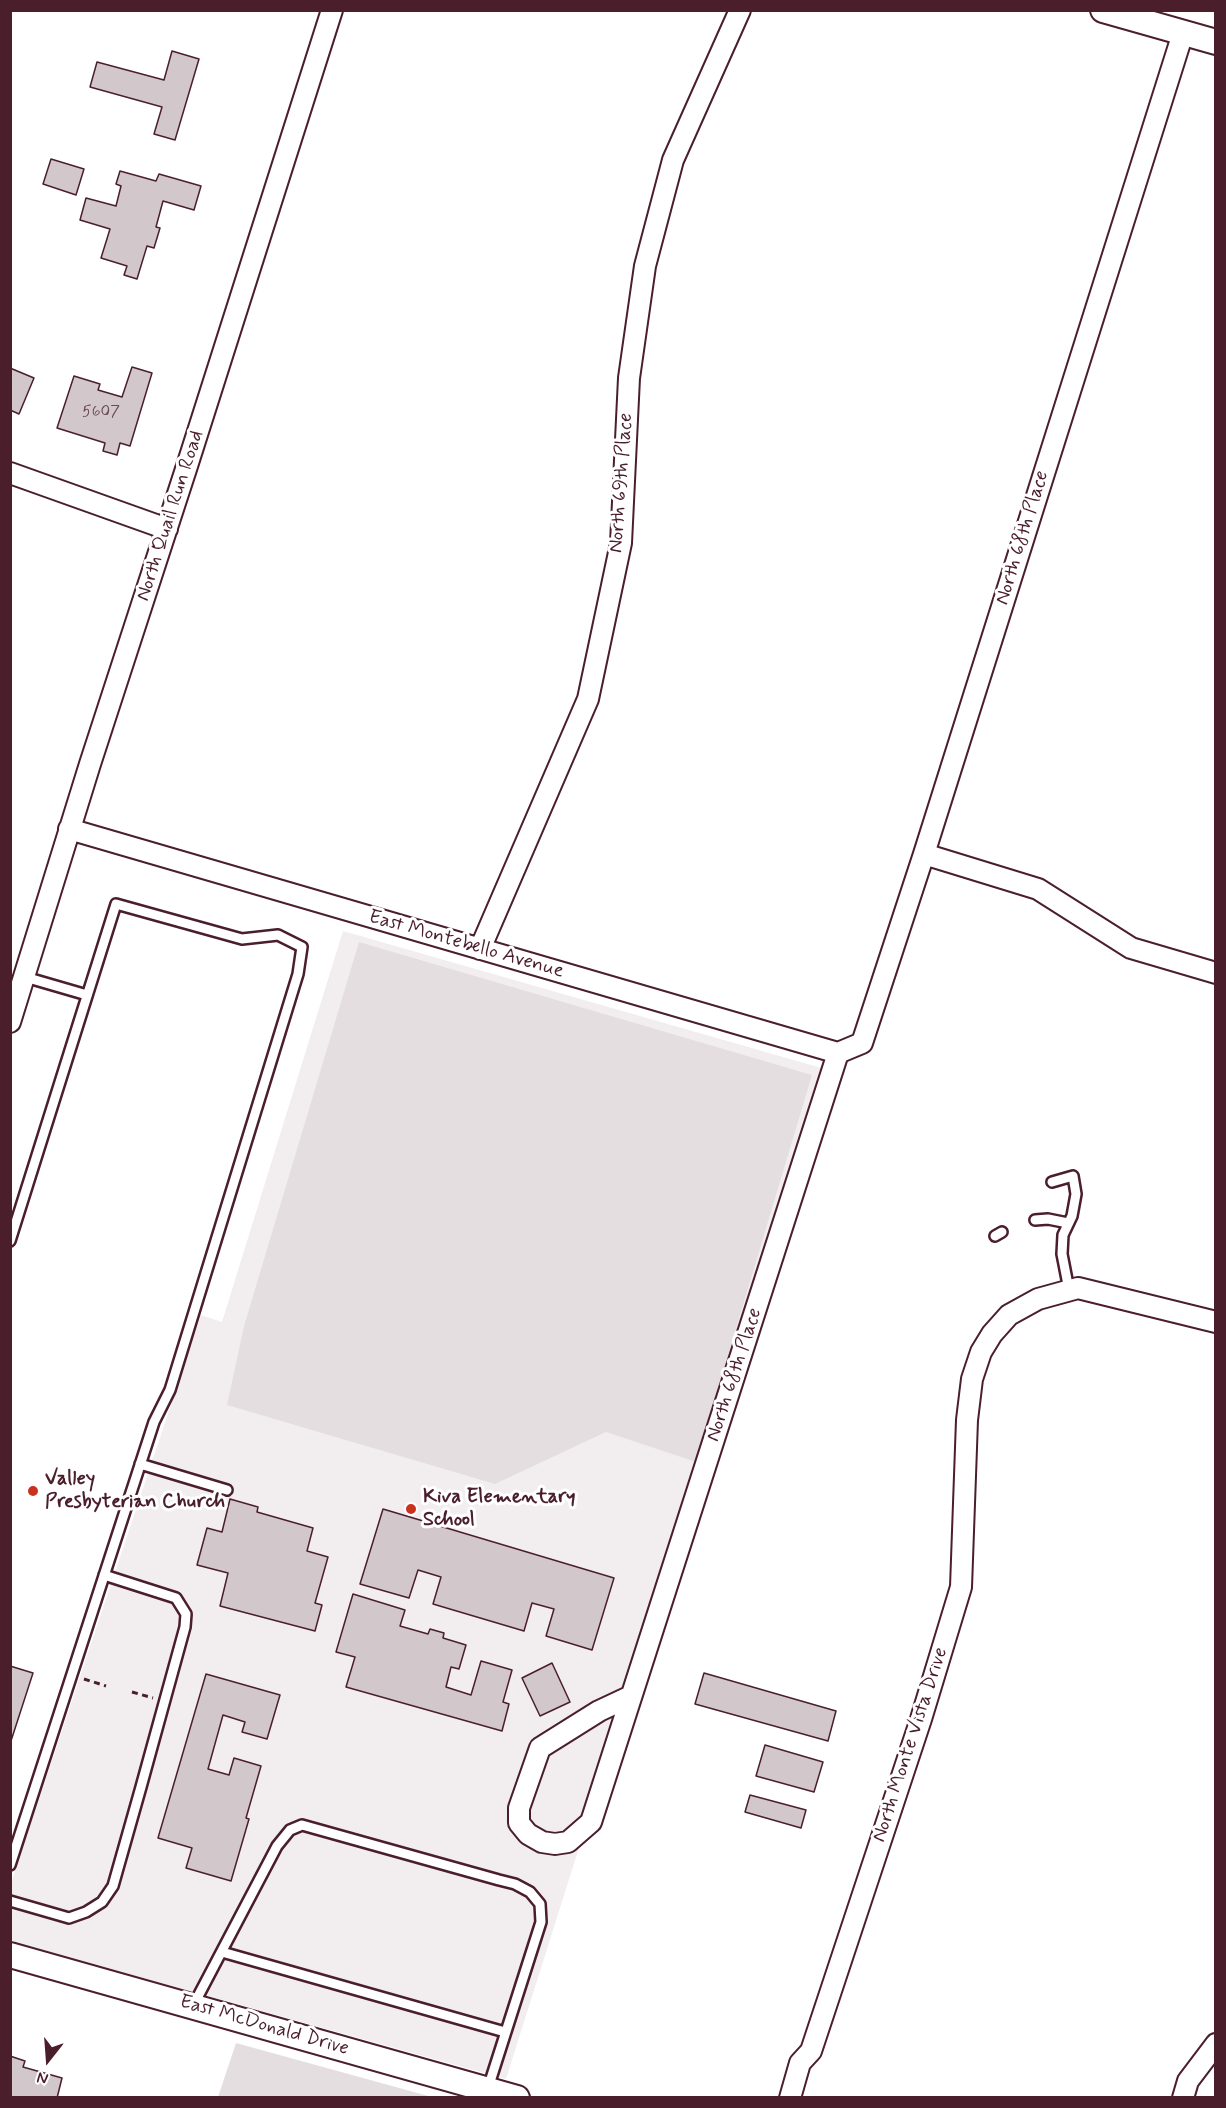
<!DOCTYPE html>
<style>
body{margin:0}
#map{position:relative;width:1226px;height:2108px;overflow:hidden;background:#fff;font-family:Mynerve,sans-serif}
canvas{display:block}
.frame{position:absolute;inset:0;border:12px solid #4a1f2b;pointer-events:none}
.north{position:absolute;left:18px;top:2030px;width:60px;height:60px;-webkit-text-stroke:4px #fff;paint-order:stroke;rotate:197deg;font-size:16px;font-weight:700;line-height:24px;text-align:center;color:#4a1f2b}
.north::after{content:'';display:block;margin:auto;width:21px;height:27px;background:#4a1f2b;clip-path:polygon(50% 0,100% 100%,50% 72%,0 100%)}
</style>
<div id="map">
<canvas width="1226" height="2108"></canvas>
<div class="frame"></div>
<div class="north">N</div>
</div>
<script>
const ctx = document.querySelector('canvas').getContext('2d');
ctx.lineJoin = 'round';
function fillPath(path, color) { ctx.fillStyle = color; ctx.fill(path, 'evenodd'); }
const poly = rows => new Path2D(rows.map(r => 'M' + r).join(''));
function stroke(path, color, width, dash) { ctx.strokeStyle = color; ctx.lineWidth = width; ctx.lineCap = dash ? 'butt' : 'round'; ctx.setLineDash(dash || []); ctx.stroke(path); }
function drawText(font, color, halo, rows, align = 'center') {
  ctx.font = font + ' Mynerve,sans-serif'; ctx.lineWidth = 6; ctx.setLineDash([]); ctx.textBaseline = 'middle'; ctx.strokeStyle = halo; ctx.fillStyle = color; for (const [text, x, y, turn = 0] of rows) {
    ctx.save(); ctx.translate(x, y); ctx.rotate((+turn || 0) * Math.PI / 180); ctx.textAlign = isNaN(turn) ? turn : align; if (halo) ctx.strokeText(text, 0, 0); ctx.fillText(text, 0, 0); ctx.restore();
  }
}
fillPath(poly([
 [343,931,825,1069,506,2079,11,1941,11,1883,201,1315,222,1322]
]), '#f2eeef');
fillPath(poly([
 [359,942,812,1075,696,1462,606,1432,495,1484,227,1405,244,1326],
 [236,2043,432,2097,218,2097]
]), '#e5dee0');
const building = poly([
 [172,51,199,59,175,140,154,134,162,107,90,87,97,62,164,80,172,51],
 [51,159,84,169,76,195,43,184,51,159],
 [120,171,156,181,159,174,201,186,194,210,163,201,156,227,160,228,154,248,147,246,137,279,124,275,127,266,101,258,110,229,80,220,86,198,116,206,121,186,116,184,120,171],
 [132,367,152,373,130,446,120,443,117,455,103,451,105,443,57,428,74,376,100,384,98,390,122,397,132,367],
 [10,368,34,378,19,414,10,410,10,368],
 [230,1499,258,1507,257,1512,313,1528,307,1551,328,1557,315,1603,322,1605,315,1631,220,1606,228,1573,197,1565,207,1528,222,1532,230,1499],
 [383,1509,614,1578,592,1650,546,1636,554,1609,532,1603,524,1631,433,1604,441,1577,418,1570,409,1598,360,1584,383,1509],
 [353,1594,405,1610,400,1626,428,1634,430,1629,444,1633,443,1638,466,1645,459,1669,451,1667,446,1687,471,1695,481,1661,512,1670,503,1702,509,1704,502,1731,346,1687,355,1657,336,1652,353,1594],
 [552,1663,570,1702,540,1716,522,1678,552,1663],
 [10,1666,33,1673,10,1744,10,1666],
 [704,1673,836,1711,828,1741,695,1704,704,1673],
 [206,1674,280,1695,267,1739,242,1732,245,1722,223,1715,208,1769,229,1775,234,1758,261,1766,246,1818,249,1819,231,1881,186,1868,192,1848,158,1838,206,1674],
 [765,1745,823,1762,814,1792,756,1776,765,1745],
 [750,1795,806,1810,801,1828,745,1812,750,1795],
 [10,2056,25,2061,23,2067,62,2078,57,2098,10,2098,10,2056]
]);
fillPath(building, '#d2c7cb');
stroke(building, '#4a1f2b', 1.5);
const service = poly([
 [25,977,87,995],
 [1052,1182,1073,1176,1076,1194,1072,1216,1063,1235,1062,1254,1069,1290],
 [1035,1220,1048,1219,1068,1223],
 [995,1236,1002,1232],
 [10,1241,116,904,242,939,278,935,302,947,298,974,170,1390,154,1422,10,1865],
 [140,1464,227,1490],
 [10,1901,69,1918,86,1912,102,1902,113,1886,141,1787,185,1627,186,1614,176,1598,104,1575],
 [222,1952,505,2032],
 [194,2004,277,1846,290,1830,302,1825,499,1880,515,1884,530,1892,540,1904,541,1922,488,2088]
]);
const minor = poly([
 [10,473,167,529],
 [69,829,838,1053,862,1043,924,854,1183,33],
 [924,854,1038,889,1131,948,1216,973],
 [480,949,588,699,621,543,629,378,645,266,673,160,740,10],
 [10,1022,90,764,187,466,332,10],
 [631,1696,599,1711,540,1748,519,1808,519,1823,528,1834,542,1842,555,1844,568,1842,591,1822,838,1053],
 [790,2098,800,2063,811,2051,921,1719,961,1587,967,1420,972,1379,981,1352,992,1334,1009,1315,1038,1299,1078,1288,1216,1322],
 [1183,2098,1188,2081,1216,2044]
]);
const tertiary = poly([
 [1103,10,1216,42],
 [10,1955,517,2098]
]);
stroke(service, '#4a1f2b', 14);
stroke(minor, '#4a1f2b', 24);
stroke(tertiary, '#4a1f2b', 28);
stroke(poly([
 [84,1679,106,1686],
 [132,1692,153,1698]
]), '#4a1f2b', 3, [6, 4.5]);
stroke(service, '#fff', 9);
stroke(minor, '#fff', 20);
stroke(tertiary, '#fff', 24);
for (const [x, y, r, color] of [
 [33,1491,6,"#c8321e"],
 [411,1509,6,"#c8321e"]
]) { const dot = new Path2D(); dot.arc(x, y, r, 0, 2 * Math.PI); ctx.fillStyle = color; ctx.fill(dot); stroke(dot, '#fff', 2); }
drawText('16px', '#6c4953', null, [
 ["5607",101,413]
]);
drawText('20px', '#4a1f2b', '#fff', [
 ["North 69th Place",622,483,-86],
 ["North Quail Run Road",171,516,-72],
 ["North 68th Place",1023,538,-73],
 ["East Montebello Avenue",466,945,16],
 ["North 68th Place",735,1375,-72],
 ["North Monte Vista Drive",911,1745,-72],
 ["East McDonald Drive",264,2026,16]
]);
drawText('bold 20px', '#4a1f2b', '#fff', [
 ["Valley",45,1480],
 ["Presbyterian Church",45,1503],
 ["Kiva Elementary",423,1498],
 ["School",423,1521]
], 'left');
</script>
